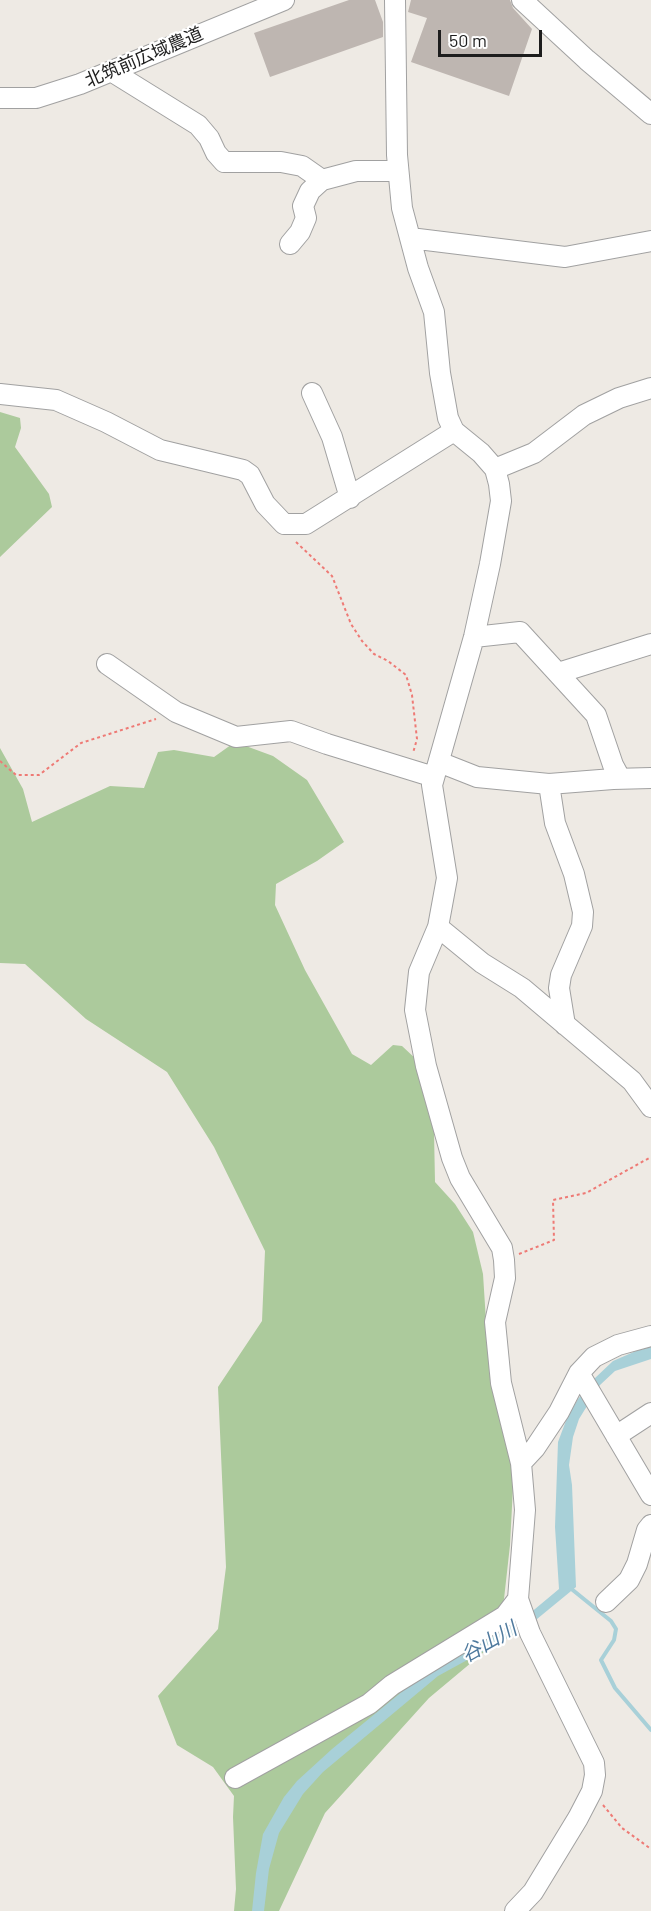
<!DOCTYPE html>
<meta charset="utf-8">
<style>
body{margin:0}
#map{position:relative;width:651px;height:1911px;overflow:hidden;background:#eeeae4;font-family:Barlow,sans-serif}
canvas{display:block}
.scale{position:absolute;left:438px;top:30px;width:104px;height:27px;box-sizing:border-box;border:3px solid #1d1d1d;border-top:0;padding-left:8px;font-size:18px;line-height:21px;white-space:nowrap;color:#1d1d1d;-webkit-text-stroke:4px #fff;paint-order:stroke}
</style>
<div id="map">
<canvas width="651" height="1911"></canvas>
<div class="scale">50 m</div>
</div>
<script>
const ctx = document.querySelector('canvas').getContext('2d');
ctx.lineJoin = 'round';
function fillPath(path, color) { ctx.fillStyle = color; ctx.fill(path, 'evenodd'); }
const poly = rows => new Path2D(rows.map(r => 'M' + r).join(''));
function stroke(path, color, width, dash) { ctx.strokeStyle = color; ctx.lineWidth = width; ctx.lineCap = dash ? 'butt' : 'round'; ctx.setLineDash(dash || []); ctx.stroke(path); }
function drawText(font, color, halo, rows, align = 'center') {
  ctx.font = font + ' Barlow,"Noto Sans JP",sans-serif'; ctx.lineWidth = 4.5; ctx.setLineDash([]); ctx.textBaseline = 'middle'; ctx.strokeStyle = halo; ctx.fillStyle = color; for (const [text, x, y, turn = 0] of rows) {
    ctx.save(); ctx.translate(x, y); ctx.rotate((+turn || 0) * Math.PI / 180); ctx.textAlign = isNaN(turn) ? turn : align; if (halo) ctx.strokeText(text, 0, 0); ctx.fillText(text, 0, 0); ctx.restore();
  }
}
fillPath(poly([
 [0,412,20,418,21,428,15,447,49,494,52,507,0,557],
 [235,742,273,756,307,780,344,842,317,861,276,884,275,905,305,970,352,1054,371,1065,393,1045,402,1046,417,1060,434,1132,435,1182,455,1204,473,1232,483,1274,486,1321,514,1468,510,1545,504,1599,490,1647,429,1698,325,1813,279,1911,234,1911,236,1889,233,1817,234,1796,213,1767,177,1745,158,1696,218,1629,226,1567,218,1387,262,1321,265,1251,214,1147,167,1072,86,1019,25,964,0,963,0,748,23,789,32,822,110,786,144,788,158,752,174,750,214,757]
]), '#acca9c');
fillPath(poly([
 [651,1347,651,1359,615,1371,600,1385,579,1419,573,1437,569,1465,572,1485,576,1587,537,1619,513,1635,438,1676,323,1772,303,1794,279,1833,269,1869,264,1911,252,1911,256,1873,263,1834,284,1797,297,1781,332,1749,431,1668,460,1650,529,1614,559,1589,555,1527,558,1442,567,1418,578,1399,594,1379,613,1361,636,1351]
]), '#a8d0d8');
stroke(poly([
 [569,1587,611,1621,616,1629,614,1640,601,1660,615,1688,651,1730]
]), '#a8d0d8', 4);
fillPath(poly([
 [349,0,375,0,383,22,383,37,270,77,254,33],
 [411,0,510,0,513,8,532,29,509,96,411,62,427,18,408,12]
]), '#beb6b1');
const minor = poly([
 [522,0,587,60,651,114],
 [111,71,198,125,209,138,216,153,224,162,281,162,302,166,322,180,356,171,398,171],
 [0,98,36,98,80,84,284,0],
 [410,238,565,257,651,241],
 [290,244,300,232,306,218,303,206,310,191,322,180],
 [312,393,332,437,350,498],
 [0,394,56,400,106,422,160,450,243,470,250,475,265,504,284,524,306,524,454,431],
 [495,469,534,453,584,415,619,398,651,388],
 [474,637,520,632,596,715,613,765,620,778],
 [107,664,176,712,236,737,291,731,327,744,434,777],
 [558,673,651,644],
 [439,762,477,777,549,784,613,779,651,778],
 [549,784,555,823,574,874,583,912,582,926,561,975,559,988,565,1025],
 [438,927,482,963,522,988,632,1081,651,1107],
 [579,1373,651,1495],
 [616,1436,651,1413],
 [521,1463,535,1448,559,1412,579,1373,594,1357,618,1345,651,1336],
 [606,1602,629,1580,637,1564,647,1530,651,1525],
 [235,1778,369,1704,392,1685,505,1616,518,1599,525,1510,521,1463,501,1383,495,1322,505,1278,504,1260,502,1248,460,1178,452,1158,426,1066,415,1010,419,972,438,927,447,878,432,785,474,637,490,564,501,501,499,484,495,469,481,453,454,431,448,418,440,373,434,312,418,268,402,208,397,155,395,0],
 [515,1911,533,1892,578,1818,592,1791,595,1775,594,1763,530,1633,518,1599]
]);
stroke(minor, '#a1a1a1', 22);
stroke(poly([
 [296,542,332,576,351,624,362,641,374,654,388,661,406,675,412,695,417,739,413,753],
 [0,761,16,775,39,775,81,743,156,719],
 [519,1254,554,1240,553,1200,586,1193,651,1157],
 [603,1805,622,1828,651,1849]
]), '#ee7a75', 2, [3, 3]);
stroke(minor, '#fff', 20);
drawText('18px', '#1d1d1d', '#fff', [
 ["北筑前広域農道",144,57,-23]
]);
drawText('italic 20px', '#4f7a9e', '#fff', [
 ["谷山川",489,1642,-30]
]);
</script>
